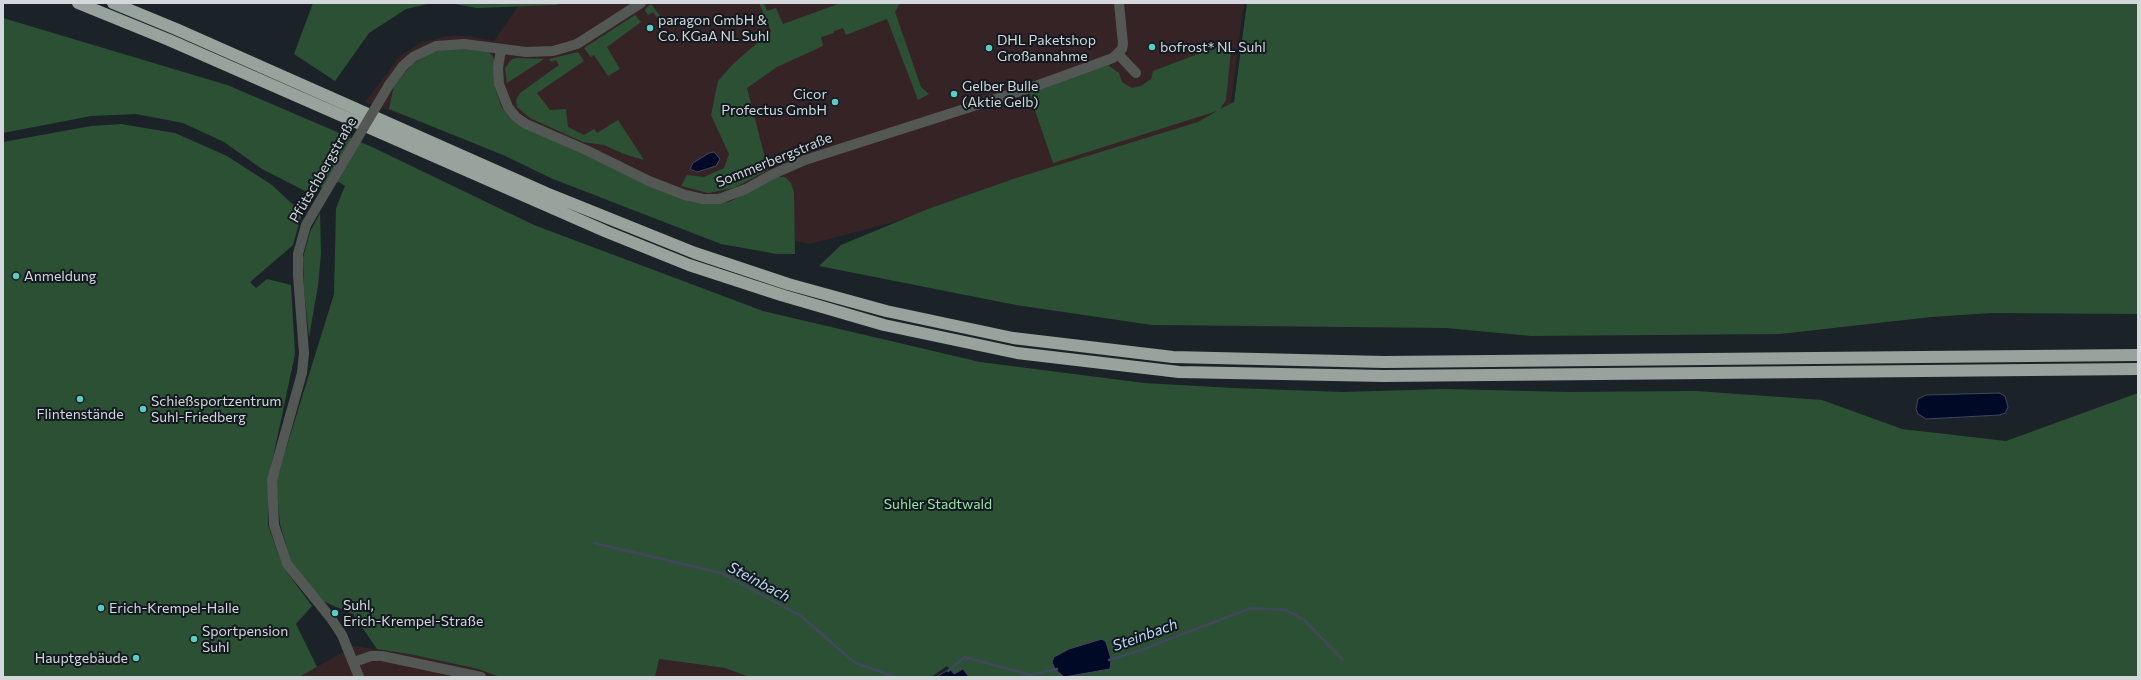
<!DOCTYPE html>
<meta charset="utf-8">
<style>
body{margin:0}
#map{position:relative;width:2141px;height:680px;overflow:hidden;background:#1c2328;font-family:Commissioner,sans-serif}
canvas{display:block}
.frame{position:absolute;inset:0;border:4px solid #d4d8dc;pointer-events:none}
</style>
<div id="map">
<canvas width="2141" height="680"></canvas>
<div class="frame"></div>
</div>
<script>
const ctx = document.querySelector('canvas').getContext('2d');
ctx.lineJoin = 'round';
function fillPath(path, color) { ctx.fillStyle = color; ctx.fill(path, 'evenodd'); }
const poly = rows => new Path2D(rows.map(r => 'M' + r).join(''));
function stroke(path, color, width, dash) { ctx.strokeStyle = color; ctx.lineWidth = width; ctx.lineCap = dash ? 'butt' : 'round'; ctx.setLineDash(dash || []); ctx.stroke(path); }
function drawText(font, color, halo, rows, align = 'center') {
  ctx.font = font + ' Commissioner,sans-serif'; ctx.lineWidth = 4; ctx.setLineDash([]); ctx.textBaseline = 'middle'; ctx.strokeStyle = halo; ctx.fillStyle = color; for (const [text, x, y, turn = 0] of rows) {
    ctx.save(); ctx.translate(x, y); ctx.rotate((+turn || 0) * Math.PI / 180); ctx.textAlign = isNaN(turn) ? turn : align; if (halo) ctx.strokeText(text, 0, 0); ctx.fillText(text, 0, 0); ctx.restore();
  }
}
fillPath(poly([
 [562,3,1244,3,1229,118,1024,188,810,244,703,219,365,102,400,56,421,43,447,36,468,36,494,41,519,5,557,5],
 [354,646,414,655,478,669,500,677,299,677],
 [658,659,725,668,749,677,655,677]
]), '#362326');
fillPath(poly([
 [313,3,432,3,406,9,369,33,335,81,294,54],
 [449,3,562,3,557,5,477,8],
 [759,3,764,3,767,11,776,8,783,24,841,3,900,3,895,12,921,87,929,94,918,100,887,19,846,35,843,28,834,31,834,33,821,37,823,46,777,67,747,88,768,170,734,188,708,193,681,186,687,175,704,177,724,168,729,154,711,115,718,81,733,64,771,31],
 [1247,3,2138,3,2138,314,1992,313,1931,317,1780,334,1531,336,1446,328,1152,325,1016,305,819,266,841,245,928,209,1016,178,1198,122,1217,111,1053,163,1029,93,1108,65,1119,73,1122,82,1132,88,1141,86,1151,79,1153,71,1232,41,1226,100,1220,109,1234,102],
 [651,4,661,17,662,20,660,22,653,12,648,15,645,11,646,8],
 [635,15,641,22,607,47,620,69,608,76,594,55,591,57,584,48],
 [3,18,227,85,225,84,372,147,534,225,763,311,980,362,1144,383,1233,388,1342,392,1445,389,1568,392,1696,391,1822,400,1902,429,2006,441,2138,393,2138,677,969,677,963,669,954,674,947,666,931,677,749,677,725,668,659,659,655,677,500,677,478,669,414,655,377,649,353,614,320,600,291,562,280,524,276,481,334,294,336,208,345,186,339,182,307,192,262,169,224,142,183,123,136,114,91,116,3,133],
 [454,48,486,50,492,55,495,62,495,87,502,108,514,121,687,200,705,204,729,202,776,177,785,177,791,183,794,192,795,254,777,254,721,244,553,179,503,155,389,109,394,86,412,64,433,52],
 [578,52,584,61,537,93,550,110,566,109,568,127,584,135,594,129,597,133,618,120,644,160,624,154,604,145,583,142,530,118,517,107,516,100,520,93,559,65,556,60,551,62,549,59],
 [518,58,544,59,507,83,505,68,512,59],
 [121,124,175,133,227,156,272,185,302,213,293,245,250,282,256,288,267,279,291,285,295,354,268,481,268,525,283,567,312,606,296,624,317,667,299,677,3,677,3,142,91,126],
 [320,213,321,253,318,286,309,337,304,289,303,258,310,232]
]), '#2c5034');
const water = poly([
 [714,152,720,159,716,166,697,172,690,169,693,163,709,153,714,152],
 [1999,393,2005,396,2008,407,2005,413,2000,415,1926,419,1918,414,1916,409,1918,399,1926,395,1999,393],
 [1102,639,1106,642,1111,659,1110,669,1064,677,1055,669,1052,662,1054,657,1069,649,1102,639],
 [950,669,954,674,963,669,969,677,936,677,950,669]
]);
fillPath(water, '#000925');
stroke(water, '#40475c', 1);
stroke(poly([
 [594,543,721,573,801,616,855,663,896,677],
 [1109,660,1141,650,1251,608,1286,610,1304,620,1342,659],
 [948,671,965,657,1030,675,1057,669]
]), '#40475c', 2.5);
stroke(poly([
 [501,49,498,68,499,84,508,107,516,117,526,124,586,150,649,181,685,195,703,199,719,199,746,189,771,175,805,160,1033,87,1113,58,1122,49,1123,44,1119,3],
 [1118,54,1136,73],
 [389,85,403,66,413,57,436,46,464,44,526,52,553,51,577,44,641,3],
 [326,191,306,225,298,254,298,275,304,353,302,373,272,480,274,525,287,564,330,617,342,635,359,677],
 [354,662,371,656,382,656,481,677]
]), '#545855', 10);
stroke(poly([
 [78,3,169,40,607,232,689,265,781,295,884,325,1017,353,1179,372,1384,376,2138,369],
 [113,3,176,29,546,193,695,253,788,284,886,311,1013,338,1173,357,1384,362,2138,355]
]), '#99a39d', 12);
stroke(poly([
 [326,191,389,85]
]), '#545855', 10);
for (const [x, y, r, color] of [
 [650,28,4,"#56cec4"],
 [1152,47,4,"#56cec4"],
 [989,48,4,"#56cec4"],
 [954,94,4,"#56cec4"],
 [835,102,4,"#56cec4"],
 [16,276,4,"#56cec4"],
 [80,399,4,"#56cec4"],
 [143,409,4,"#56cec4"],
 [101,608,4,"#56cec4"],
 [335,613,4,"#56cec4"],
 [194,639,4,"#56cec4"],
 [136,658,4,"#56cec4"]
]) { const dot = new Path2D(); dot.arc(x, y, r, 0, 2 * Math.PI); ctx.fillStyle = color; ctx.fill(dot); stroke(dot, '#12191f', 1.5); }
drawText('14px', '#d4d8dc', '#12191f', [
 ["paragon GmbH &",658,20],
 ["Co. KGaA NL Suhl",658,36],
 ["DHL Paketshop",997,40],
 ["Großannahme",997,56],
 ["bofrost* NL Suhl",1160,47],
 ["Gelber Bulle",962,86],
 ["(Aktie Gelb)",962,102],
 ["Cicor",827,94,"right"],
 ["Profectus GmbH",827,110,"right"],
 ["Anmeldung",24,276],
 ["Schießsportzentrum",151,401],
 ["Suhl-Friedberg",151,417],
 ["Flintenstände",80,414,"center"],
 ["Suhl,",343,605],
 ["Erich-Krempel-Straße",343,621],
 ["Erich-Krempel-Halle",109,608],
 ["Sportpension",202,631],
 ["Suhl",202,647],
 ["Hauptgebäude",128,658,"right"]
], 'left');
drawText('14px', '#d4d8dc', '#12191f', [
 ["Sommerbergstraße",774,160,-22],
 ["Pfütschbergstraße",323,170,-60]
]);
drawText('14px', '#97e3a7', '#12191f', [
 ["Suhler Stadtwald",938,504]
]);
drawText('italic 15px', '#c0d7f2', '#12191f', [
 ["Steinbach",759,582,28],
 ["Steinbach",1145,635,-20]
]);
</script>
